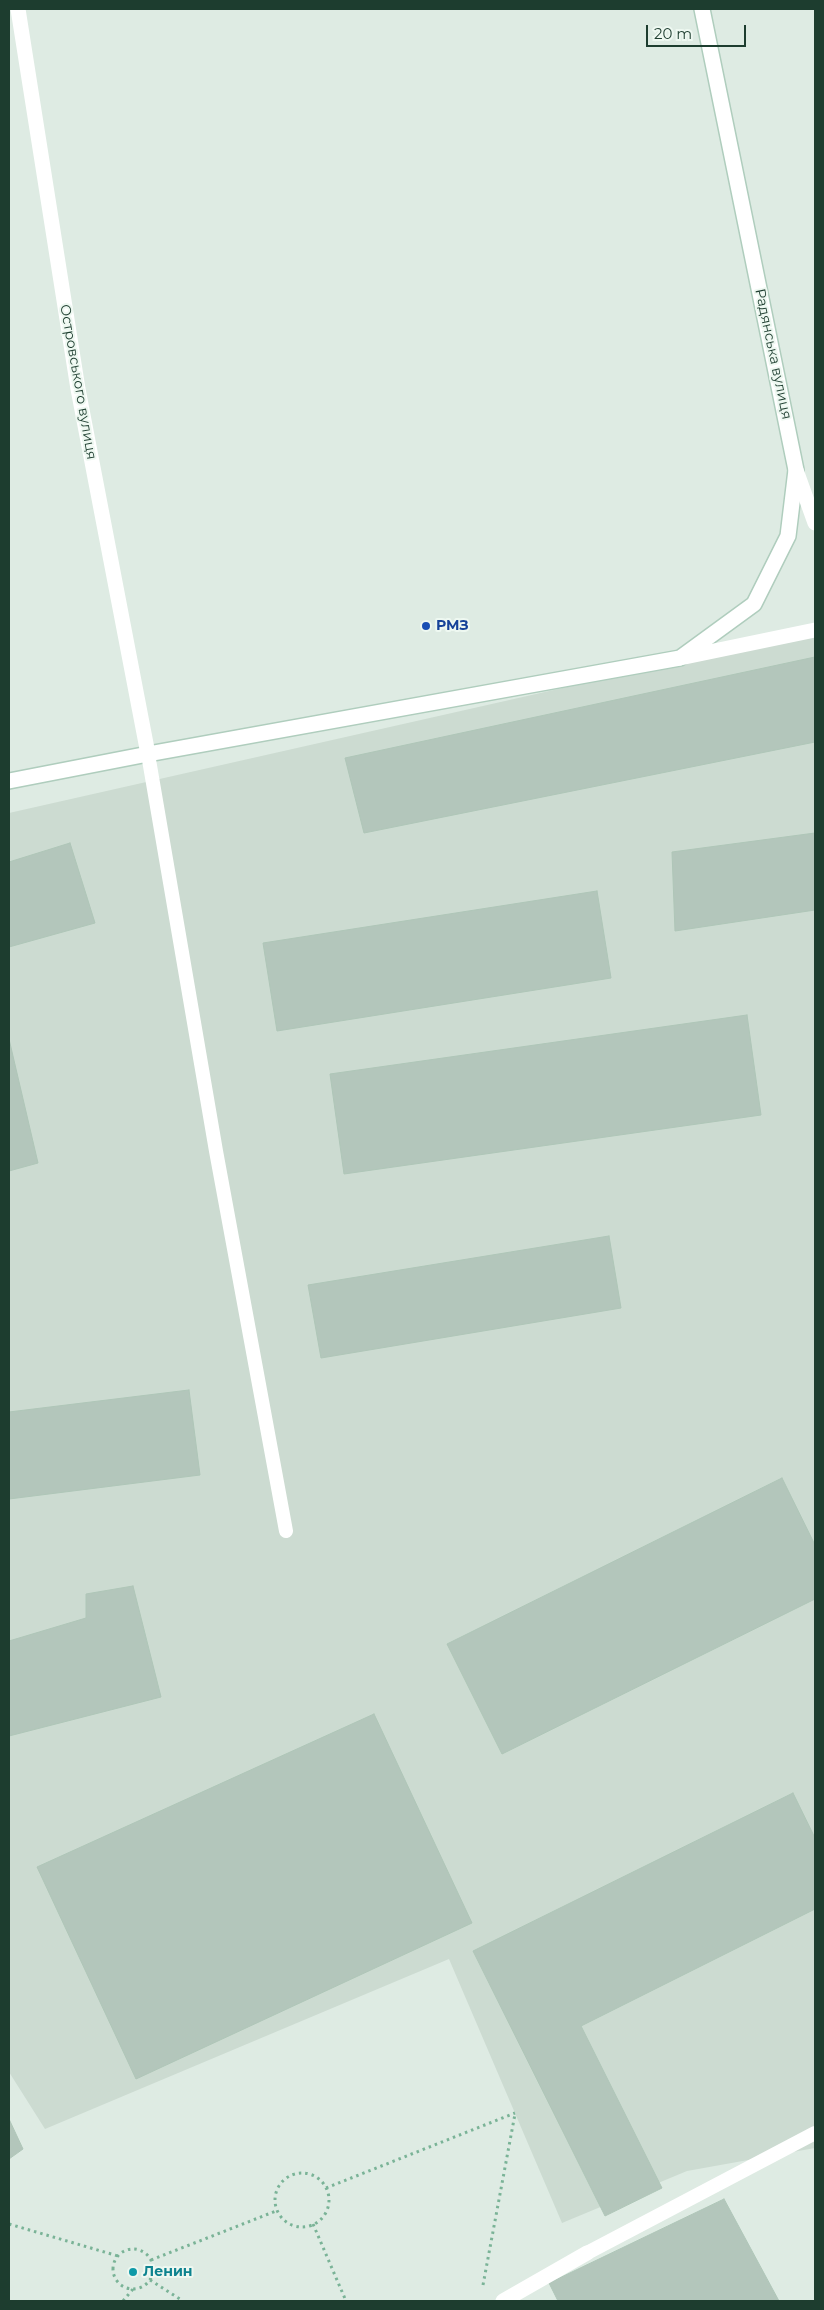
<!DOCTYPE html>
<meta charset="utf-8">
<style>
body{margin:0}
#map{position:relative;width:824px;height:2310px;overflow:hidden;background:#deebe3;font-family:Montserrat,sans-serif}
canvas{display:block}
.frame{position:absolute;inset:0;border:10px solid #1d3d2f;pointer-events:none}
.scale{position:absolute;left:646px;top:25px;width:100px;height:22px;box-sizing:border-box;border:2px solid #1d3d2f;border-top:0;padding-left:6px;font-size:15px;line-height:18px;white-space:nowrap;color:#1d3d2f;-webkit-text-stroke:4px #eef8f1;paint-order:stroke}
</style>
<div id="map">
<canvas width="824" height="2310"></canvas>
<div class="frame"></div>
<div class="scale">20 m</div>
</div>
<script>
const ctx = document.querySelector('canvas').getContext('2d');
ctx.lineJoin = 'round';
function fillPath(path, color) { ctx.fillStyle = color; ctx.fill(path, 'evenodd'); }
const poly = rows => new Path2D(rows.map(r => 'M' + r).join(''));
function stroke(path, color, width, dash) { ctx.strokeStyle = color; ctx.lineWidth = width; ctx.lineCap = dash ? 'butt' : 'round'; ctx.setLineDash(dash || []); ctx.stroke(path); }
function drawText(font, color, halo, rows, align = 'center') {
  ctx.font = font + ' Montserrat,sans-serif'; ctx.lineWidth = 4; ctx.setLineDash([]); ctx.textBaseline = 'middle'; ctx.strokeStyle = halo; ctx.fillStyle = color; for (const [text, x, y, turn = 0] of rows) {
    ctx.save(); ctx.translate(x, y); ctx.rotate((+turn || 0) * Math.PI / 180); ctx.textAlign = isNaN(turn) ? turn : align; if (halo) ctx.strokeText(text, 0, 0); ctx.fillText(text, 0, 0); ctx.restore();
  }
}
fillPath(poly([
 [815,631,815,2148,687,2171,562,2223,449,1959,45,2129,9,2072,9,813]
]), '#ccdbd1');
const building = poly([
 [815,657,815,742,364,833,345,758,815,657],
 [815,833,815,910,675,931,672,852,815,833],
 [70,843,95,923,9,947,9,862,70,843],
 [597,891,611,978,277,1031,263,943,597,891],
 [747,1015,761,1115,344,1174,330,1074,747,1015],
 [9,1039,38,1163,9,1171,9,1039],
 [609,1236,621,1308,321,1358,308,1285,609,1236],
 [189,1390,200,1475,9,1499,9,1412,189,1390],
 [782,1478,815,1545,815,1599,502,1754,447,1644,782,1478],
 [133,1586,161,1697,9,1736,9,1641,86,1618,86,1594,133,1586],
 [374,1714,472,1923,136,2079,37,1867,374,1714],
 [793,1793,815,1838,815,1909,581,2026,662,2188,605,2216,473,1951,793,1793],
 [9,2119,23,2149,9,2159,9,2119],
 [724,2199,779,2301,558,2301,549,2283,724,2199]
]);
fillPath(building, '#b3c6bb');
stroke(building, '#afc6b8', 1);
const secondary = poly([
 [9,781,148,754,680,658,754,604,788,536,796,470,702,9]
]);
stroke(secondary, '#afcdbd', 18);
stroke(poly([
 '275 2200a27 27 0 1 1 54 0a27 27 0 1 1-54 0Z',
 [326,2188,515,2113],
 [9,2224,118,2256],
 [313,2224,346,2301],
 '113 2269a20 20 0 1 1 40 0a20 20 0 1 1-40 0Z',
 [151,2260,276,2211],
 [150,2280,183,2301],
 [483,2285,515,2114],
 [123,2301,133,2289]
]), '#7ab397', 3, [2.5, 4]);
stroke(poly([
 [148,754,216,1151,286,1531],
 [587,2253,815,2133]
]), '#fff', 14);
stroke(poly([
 [18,9,78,389,148,754],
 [796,470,815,523],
 [680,658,815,630],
 [503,2301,587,2253]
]), '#fff', 15);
stroke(secondary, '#fff', 15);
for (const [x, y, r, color] of [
 [426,626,5,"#1a4fb4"],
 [133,2272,5,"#0f9aa8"]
]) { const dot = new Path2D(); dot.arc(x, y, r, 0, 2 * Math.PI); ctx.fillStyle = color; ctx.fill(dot); stroke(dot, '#eef8f1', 2); }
drawText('14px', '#1d3d2f', '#eef8f1', [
 ["Радянська вулиця",773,354,78],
 ["Островського вулиця",78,382,80]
]);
drawText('bold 14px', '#164399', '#eef8f1', [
 ["РМЗ",436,626]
], 'left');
drawText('bold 14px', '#0d838f', '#eef8f1', [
 ["Ленин",143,2272]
], 'left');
</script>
